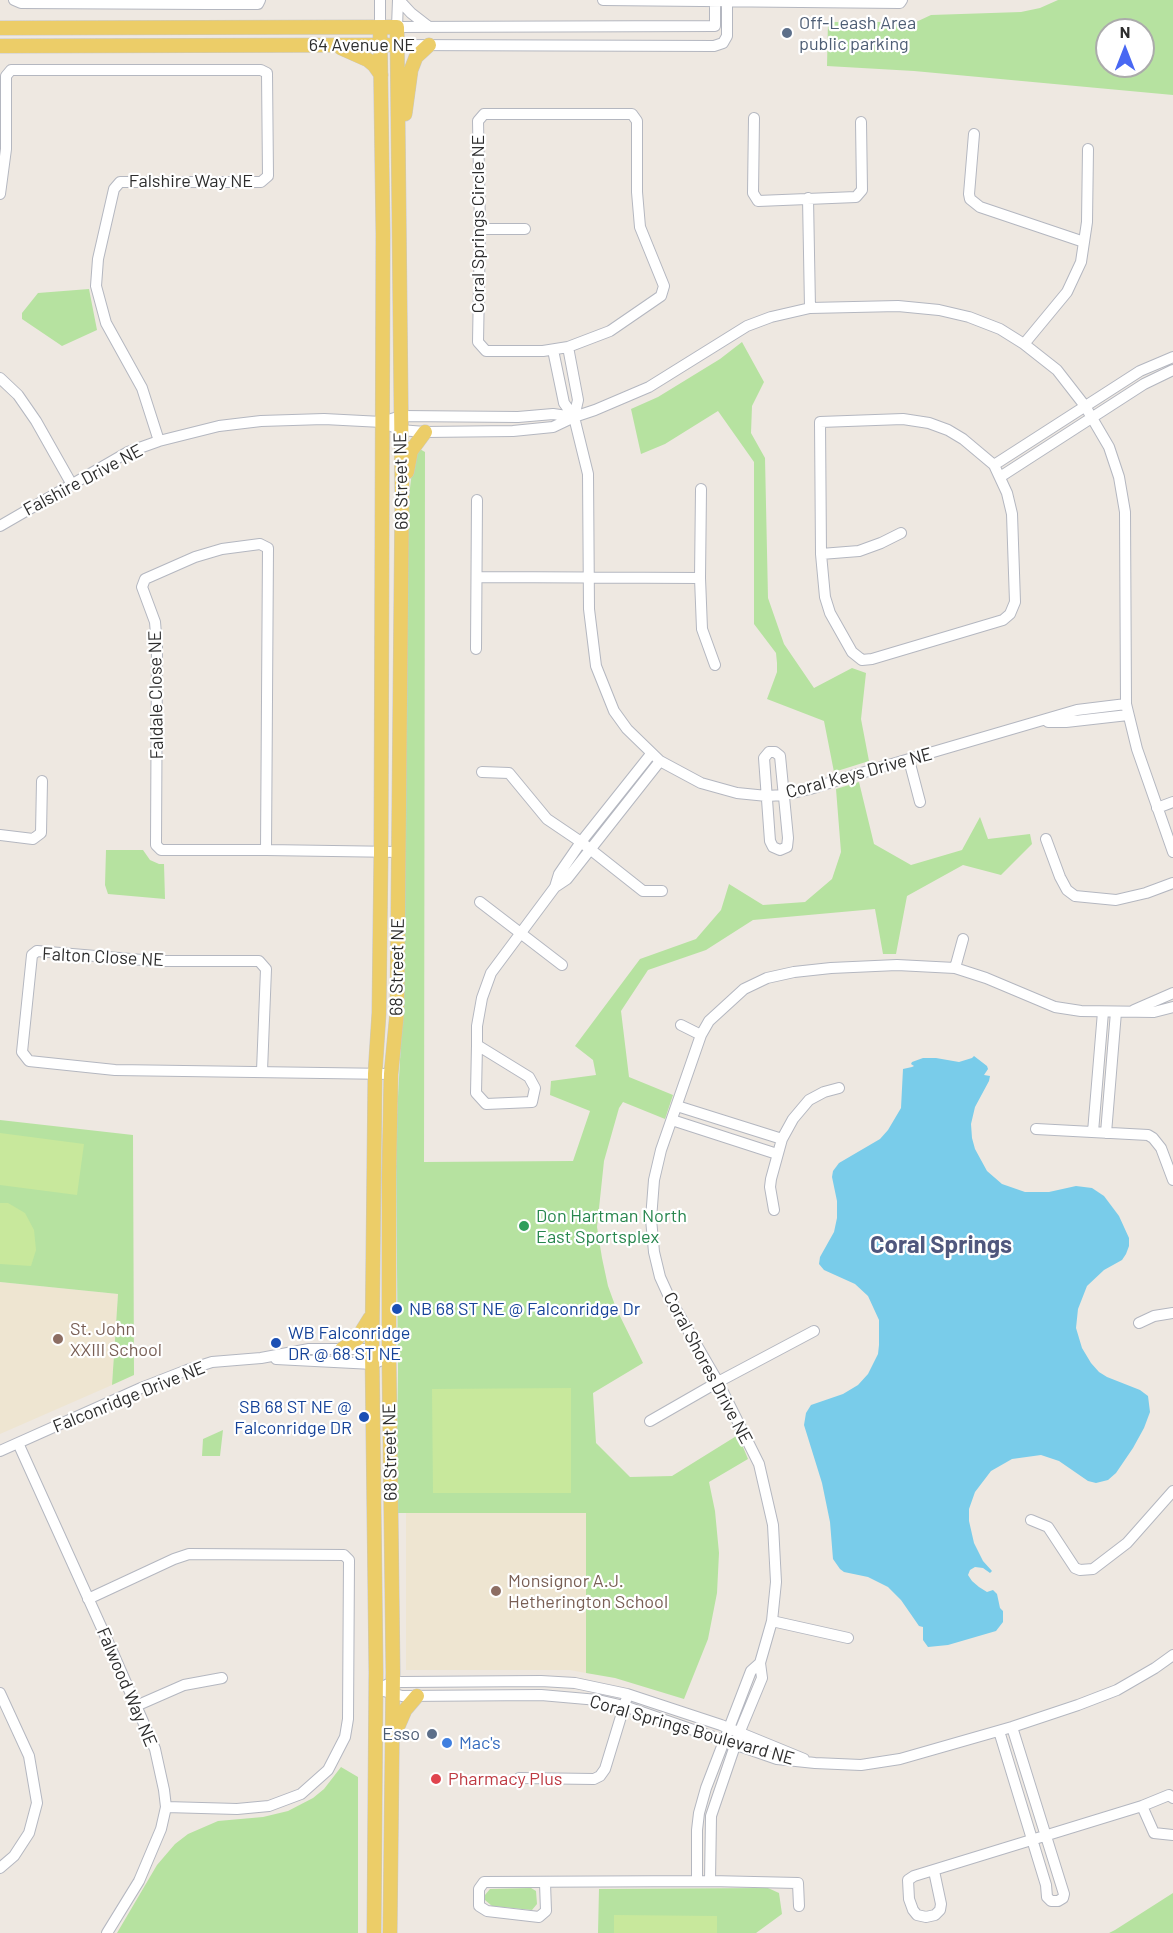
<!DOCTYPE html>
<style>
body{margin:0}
#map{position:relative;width:1173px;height:1933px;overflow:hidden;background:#eee8e1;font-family:Barlow,sans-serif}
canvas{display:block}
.north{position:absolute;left:1095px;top:18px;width:60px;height:60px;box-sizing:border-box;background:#fff;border:2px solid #ababab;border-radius:50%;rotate:0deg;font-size:16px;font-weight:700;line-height:24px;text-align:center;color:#2d2d2d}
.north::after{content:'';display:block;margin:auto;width:21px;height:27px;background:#4968f3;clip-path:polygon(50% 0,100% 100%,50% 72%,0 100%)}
</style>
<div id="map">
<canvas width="1173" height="1933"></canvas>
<div class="north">N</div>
</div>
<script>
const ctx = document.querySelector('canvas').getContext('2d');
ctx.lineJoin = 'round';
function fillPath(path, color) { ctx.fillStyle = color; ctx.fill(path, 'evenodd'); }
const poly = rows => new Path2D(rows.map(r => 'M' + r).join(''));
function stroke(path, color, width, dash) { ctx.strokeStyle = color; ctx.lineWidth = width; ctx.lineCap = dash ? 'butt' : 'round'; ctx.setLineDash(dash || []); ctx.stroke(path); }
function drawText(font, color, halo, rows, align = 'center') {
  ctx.font = font + ' Barlow,sans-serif'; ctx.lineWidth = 4.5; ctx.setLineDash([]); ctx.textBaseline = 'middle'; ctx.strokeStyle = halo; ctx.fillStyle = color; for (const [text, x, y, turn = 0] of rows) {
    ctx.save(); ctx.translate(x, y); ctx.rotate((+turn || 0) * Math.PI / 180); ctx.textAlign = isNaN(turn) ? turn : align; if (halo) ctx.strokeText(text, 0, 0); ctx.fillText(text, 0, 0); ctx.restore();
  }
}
fillPath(poly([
 [0,1282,118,1294,112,1385,0,1434],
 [406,1513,586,1513,586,1673,570,1670,406,1670]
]), '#eee5d1');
fillPath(poly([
 [1058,0,1173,0,1173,95,914,71,827,66,828,22,916,22,931,15,1021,12,1040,8],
 [1107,30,1143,30,1143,66,1107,66],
 [89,289,97,330,62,346,22,319,22,313,38,293],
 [742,342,764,382,752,406,751,433,765,458,768,598,784,644,814,688,852,668,866,673,861,719,869,761,834,772,824,721,767,699,777,672,777,663,776,653,754,624,754,462,718,411,665,444,641,454,631,409,658,397,720,359],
 [418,448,425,452,424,1162,573,1161,590,1111,550,1095,551,1081,596,1075,593,1060,575,1046,640,959,696,939,721,910,729,884,763,905,805,902,832,879,841,852,836,789,859,782,874,844,911,865,962,850,980,817,988,839,1030,834,1032,844,1001,875,963,865,907,896,896,954,883,954,875,909,753,920,706,950,648,970,621,1011,629,1077,673,1095,665,1119,623,1102,619,1108,604,1161,597,1227,602,1258,608,1286,616,1308,643,1363,593,1393,596,1443,630,1477,672,1476,738,1435,748,1459,709,1482,715,1511,719,1553,717,1593,708,1639,684,1699,615,1678,586,1673,586,1513,396,1513,398,1369,396,1166,397,1114,403,1006,407,513,413,463],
 [106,850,143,850,150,860,159,864,164,864,165,899,108,894,105,885],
 [0,1120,133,1135,134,1375,112,1385,118,1294,0,1282],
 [223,1430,220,1456,202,1456,203,1439],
 [341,1767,358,1777,358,1933,117,1933,157,1865,175,1844,188,1834,218,1821,263,1817,288,1811,313,1798,324,1789],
 [531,1888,536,1891,537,1904,532,1910,492,1906,485,1900,485,1895,490,1889],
 [768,1888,779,1893,782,1914,756,1933,598,1933,599,1889],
 [1173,1893,1173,1933,1109,1933,1115,1930]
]), '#b6e2a0');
fillPath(poly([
 [0,1133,84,1144,77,1195,0,1185],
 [0,1203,8,1203,25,1213,34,1230,36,1250,31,1266,0,1264],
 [571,1388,571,1493,433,1493,432,1389],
 [614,1915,717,1916,717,1933,614,1933]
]), '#c8e89c');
fillPath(poly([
 [974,1056,987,1066,988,1069,984,1075,990,1076,989,1081,975,1107,971,1124,972,1138,975,1149,987,1171,1002,1184,1025,1192,1049,1192,1076,1186,1092,1188,1104,1196,1119,1216,1129,1238,1129,1246,1126,1254,1122,1260,1104,1270,1087,1286,1078,1309,1076,1328,1082,1348,1091,1363,1099,1372,1107,1377,1140,1390,1148,1396,1150,1412,1144,1428,1133,1448,1116,1473,1108,1480,1096,1483,1088,1481,1059,1461,1041,1455,1012,1459,991,1471,975,1492,969,1509,969,1521,974,1543,983,1561,992,1571,990,1573,983,1568,975,1567,970,1570,968,1575,972,1581,979,1587,987,1592,993,1590,997,1594,1000,1608,1003,1611,1003,1622,996,1631,948,1645,928,1647,923,1640,923,1627,919,1626,901,1600,888,1587,868,1577,844,1572,840,1569,833,1559,830,1522,822,1483,804,1425,806,1413,811,1405,843,1394,858,1385,868,1374,878,1354,879,1345,879,1320,868,1296,855,1284,824,1270,819,1264,820,1257,834,1232,837,1218,837,1201,832,1177,833,1171,839,1163,880,1139,888,1130,901,1108,903,1069,912,1067,914,1066,911,1064,912,1062,923,1058,936,1058,959,1062,972,1058]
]), '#79ccea');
const minor = poly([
 [14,0,21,3,206,4,258,4,260,0],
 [398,0,397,27,715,26,715,0],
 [399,0,411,13,429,27],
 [603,0,900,3,902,0],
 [380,28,380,0],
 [397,45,714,46,723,43,727,36,727,0],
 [484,114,632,114,637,121,637,192,640,227,664,286,661,296,610,331,568,347,543,351,486,351,478,342,480,229,478,121,484,114],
 [754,118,753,193,758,201,856,197,862,190,861,122],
 [974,134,969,194,970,199,980,207,1084,242],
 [0,194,6,149,6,76,11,70,261,70,267,73,268,176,261,182,120,182,114,189,98,259,96,286,106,323,142,388,159,441],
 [808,198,810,308],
 [480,229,525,229],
 [1024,344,1067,292,1081,262,1087,222,1088,149],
 [568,347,578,400,574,417],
 [553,350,564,403,574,417,588,474,589,609,596,666,614,711,627,729,660,761,701,783,737,793,767,796,784,795,810,789,851,776,1077,710,1126,704],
 [0,378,18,395,36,421,71,483],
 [903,419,929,423,948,430,963,439,994,465,1007,493,1012,514,1015,602,1010,614,1003,620,872,659,862,660,852,652,830,613,825,597,821,554,820,422,903,419],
 [382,422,400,430,425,432,513,431,553,427,574,417,595,410,649,387,747,326,771,317,810,308,898,306,939,310,969,317,1000,329,1024,344,1057,370,1085,406,1109,447,1119,477,1125,512,1126,704,1137,749,1173,852],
 [994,465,1140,371,1173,357],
 [1000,477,1144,384,1173,370],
 [701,489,700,578,702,629,715,665],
 [0,526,128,452,159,441,219,426,261,421,324,419,382,422,401,416,518,417,553,414,574,417],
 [260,544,268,548,266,850,161,850,156,845,157,646,155,622,142,587,145,579,195,557,222,549,260,544],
 [821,554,859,551,881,543,901,533],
 [478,577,700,578],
 [476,649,477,500],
 [1048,722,1066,722,1128,715],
 [769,752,775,752,780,756,788,838,787,847,780,850,773,847,770,841,764,758,769,752],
 [909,760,920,802],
 [482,772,509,773,547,819,581,842,643,891,662,891],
 [1157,808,1173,802],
 [0,835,33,839,41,833,42,781],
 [1046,839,1060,877,1067,890,1075,896,1116,900,1146,893,1173,883],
 [266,850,399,852],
 [555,887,559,874,581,842,651,754],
 [480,902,562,965],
 [955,968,963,939],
 [1134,1010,1173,993],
 [681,1025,701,1035],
 [477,1045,529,1077,535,1088,532,1102,486,1104,476,1093,477,1045,477,1026,482,998,491,973,555,887,567,879,660,761],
 [262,1071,266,969,259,961,154,961,37,951,32,955,22,1052,29,1061,115,1070,391,1074],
 [677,1106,782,1139],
 [672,1120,777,1154],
 [1036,1129,1148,1135,1153,1138,1161,1148,1173,1180],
 [1093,1132,1103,1012],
 [1106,1133,1116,1012],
 [774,1210,770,1187,771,1179,782,1139,793,1119,809,1100,824,1092,839,1088],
 [1139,1323,1154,1316,1173,1313],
 [276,1359,373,1364,389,1357],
 [650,1421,718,1382,814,1331],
 [18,1443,113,1653,155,1749,164,1790,166,1807,161,1829,139,1881,107,1933],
 [0,1451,141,1388,187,1370,212,1362,261,1358,309,1349,372,1349,389,1357],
 [1031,1520,1048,1527,1075,1568,1080,1570,1093,1569,1127,1543,1173,1491],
 [88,1599,174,1559,189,1554,344,1555,349,1560,348,1719,345,1737,328,1770,301,1794,269,1806,237,1809,166,1807],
 [772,1621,848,1638],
 [386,1685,393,1682,402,1682,541,1681,575,1683,627,1694,721,1725,804,1759],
 [376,1689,402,1696,541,1695,598,1700,624,1706,777,1759,815,1763,861,1765,900,1759,1012,1727,1078,1705,1117,1690,1155,1668,1173,1655],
 [0,1693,29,1756,37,1803,29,1833,14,1856,0,1868],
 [136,1706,184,1685,222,1678],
 [999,1731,1046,1885,1047,1897,1051,1901,1058,1901,1063,1898,1064,1894,1012,1727],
 [519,1778,594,1779,600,1776,605,1769,626,1700],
 [1142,1806,1154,1833,1173,1835],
 [934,1871,941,1904,940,1910,935,1915,926,1917,917,1915,913,1910,909,1899,908,1880,914,1876,1142,1806,1169,1795,1173,1798],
 [697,1881,697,1830,699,1813,706,1788,751,1671,760,1663],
 [710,1881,711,1816,740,1731,762,1678,760,1663,772,1621,776,1582,773,1525,759,1464,718,1382,670,1299,660,1277,654,1252,651,1219,654,1180,661,1150,701,1035,709,1021,744,989,767,978,794,972,831,968,897,965,955,968,986,978,1055,1007,1081,1011,1154,1012,1173,1007],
 [545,1883,546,1911,539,1917,487,1911,479,1906,479,1889,484,1882,710,1881,798,1883,799,1906]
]);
const major = poly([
 [0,28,397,27,402,495,397,1012,391,1074,389,1177,389,1357,393,1672,390,1933],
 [0,46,388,45],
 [341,48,368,60,374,65,381,75],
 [405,114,411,70,416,57,429,45],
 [407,472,411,451,425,432],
 [342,1349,357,1339,370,1318],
 [396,1731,405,1710,417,1696],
 [374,1933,376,1672,372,1349,375,1074,379,1013,381,852,383,234,380,28]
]);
stroke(minor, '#b4b7c0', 12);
stroke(major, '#c8c8c8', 15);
stroke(minor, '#fff', 10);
stroke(major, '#eccd68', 14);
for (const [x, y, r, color] of [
 [787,33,6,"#5c6f8a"],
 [524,1226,6,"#2e9e5b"],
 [397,1309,6,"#1a4fb4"],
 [58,1339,6,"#8d6e63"],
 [276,1343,6,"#1a4fb4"],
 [364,1417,6,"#1a4fb4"],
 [496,1591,6,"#8d6e63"],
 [432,1734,6,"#5c6f8a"],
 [447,1743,6,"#3f7fe0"],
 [436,1779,6,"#e0444e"]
]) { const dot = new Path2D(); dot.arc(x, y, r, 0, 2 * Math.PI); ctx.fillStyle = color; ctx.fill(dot); stroke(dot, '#fff', 2); }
drawText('18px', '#4e5e75', '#fff', [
 ["Off-Leash Area",799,23],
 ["public parking",799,44],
 ["Esso",420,1734,"right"]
], 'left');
drawText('18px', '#2d2d2d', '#fff', [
 ["64 Avenue NE",362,45],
 ["Falshire Way NE",191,181],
 ["Coral Springs Circle NE",478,224,-90],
 ["Falshire Drive NE",83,480,-28],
 ["68 Street NE",401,481,-91],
 ["Faldale Close NE",156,695,-91],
 ["Coral Keys Drive NE",859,773,-15],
 ["Falton Close NE",103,957,3],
 ["68 Street NE",397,967,-89],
 ["Coral Shores Drive NE",708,1368,62],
 ["Falconridge Drive NE",129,1397,-22],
 ["68 Street NE",390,1452,-91],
 ["Falwood Way NE",127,1687,67],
 ["Coral Springs Boulevard NE",692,1730,16]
]);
drawText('18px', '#27864d', '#fff', [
 ["Don Hartman North",536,1216],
 ["East Sportsplex",536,1237]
], 'left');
drawText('18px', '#164399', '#fff', [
 ["NB 68 ST NE @ Falconridge Dr",409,1309],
 ["WB Falconridge",288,1333],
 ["DR @ 68 ST NE",288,1354],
 ["SB 68 ST NE @",352,1407,"right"],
 ["Falconridge DR",352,1428,"right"]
], 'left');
drawText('18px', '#785e54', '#fff', [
 ["St. John",70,1329],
 ["XXIII School",70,1350],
 ["Monsignor A.J.",508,1581],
 ["Hetherington School",508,1602]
], 'left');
drawText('18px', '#366cbe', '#fff', [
 ["Mac's",459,1743]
], 'left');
drawText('18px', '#be3a42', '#fff', [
 ["Pharmacy Plus",448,1779]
], 'left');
drawText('bold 24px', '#4f577d', '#fff', [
 ["Coral Springs",941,1245]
]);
</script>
